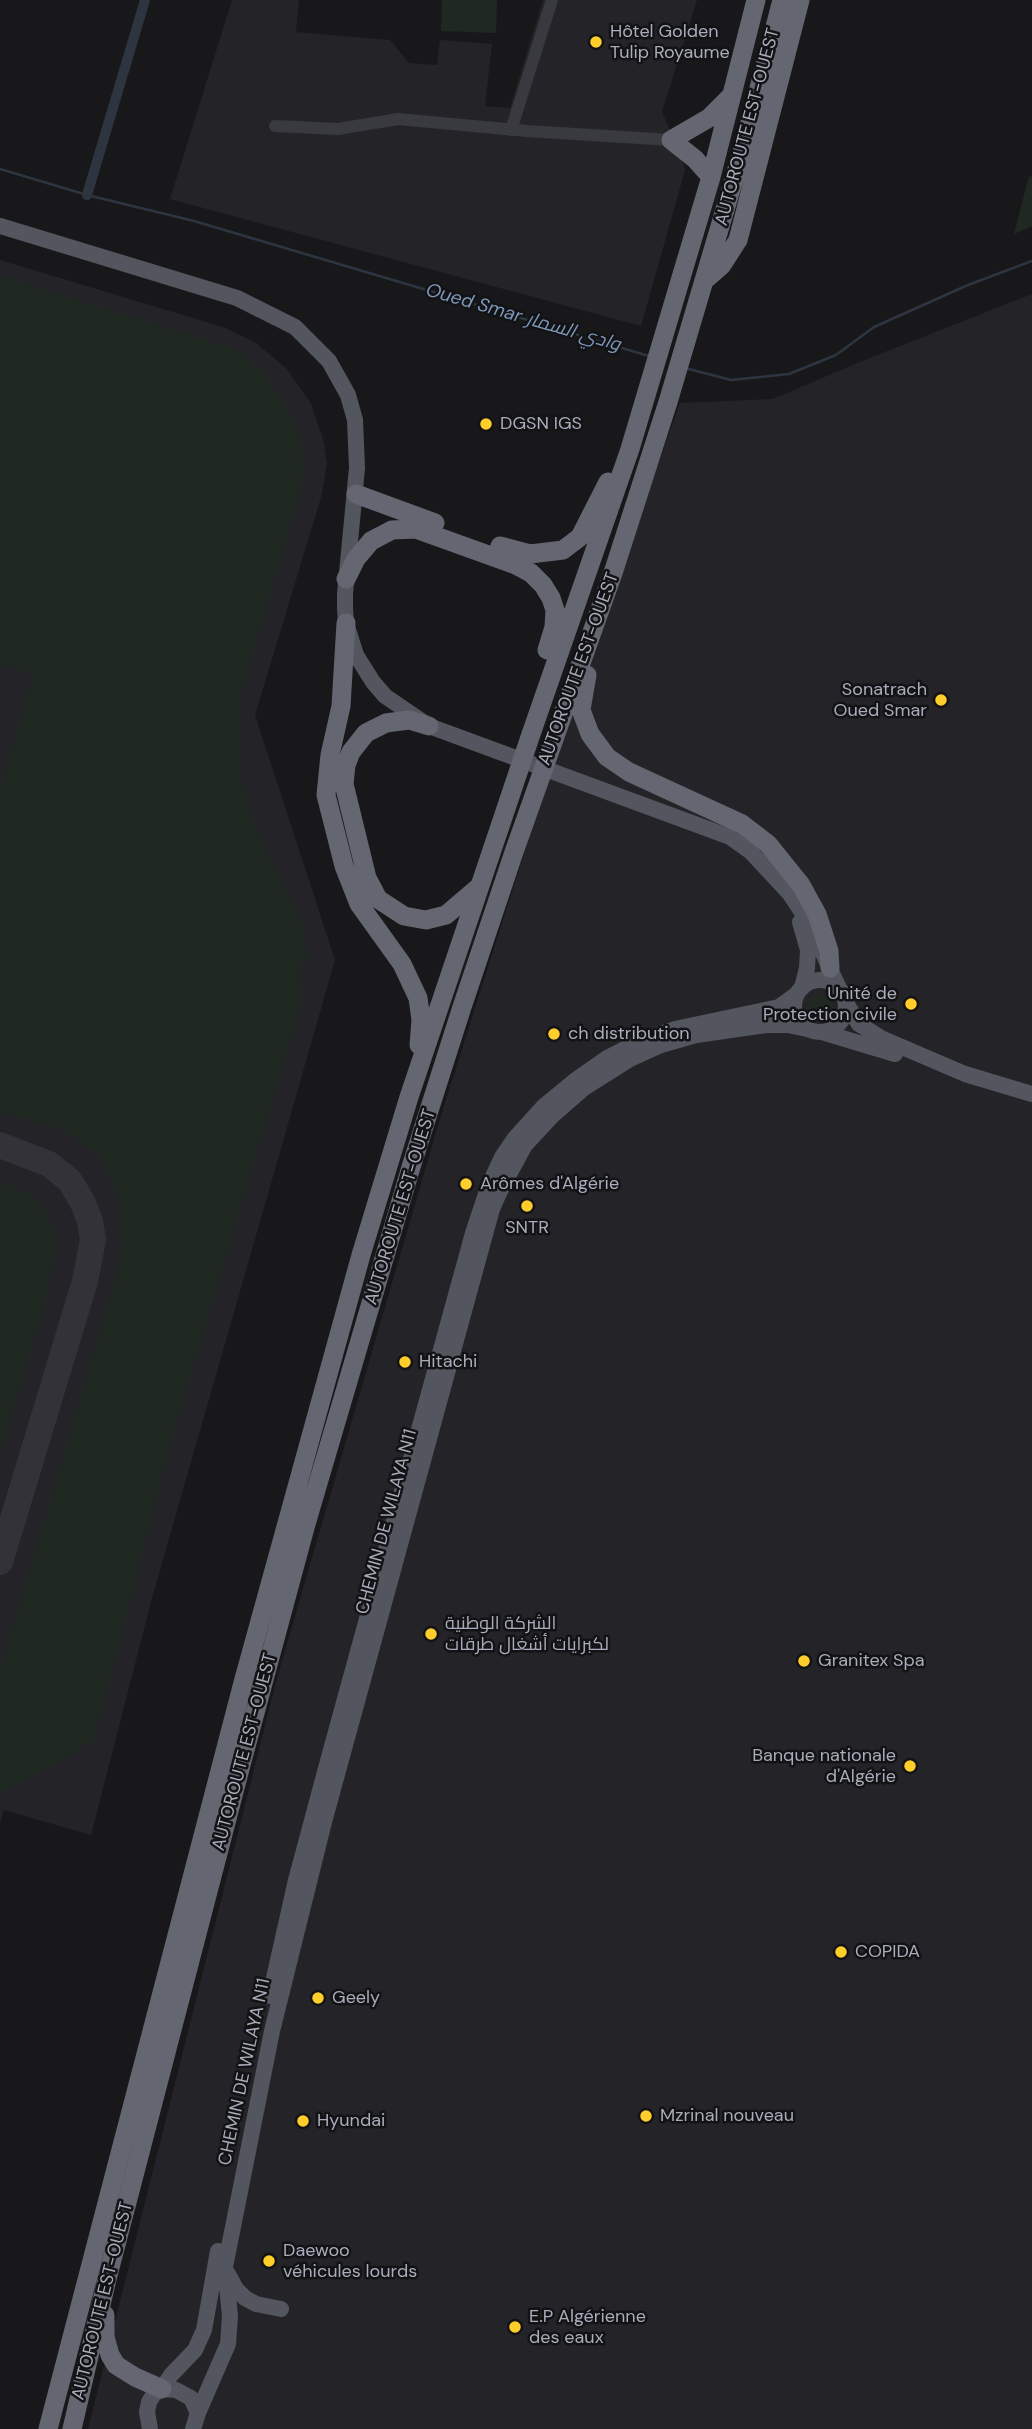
<!DOCTYPE html>
<meta charset="utf-8">
<style>
body{margin:0}
canvas{display:block;background:#18181a}
</style>
<canvas width="1032" height="2429"></canvas>
<script>
const ctx = document.querySelector('canvas').getContext('2d');
ctx.lineJoin = 'round';
function fillPath(path, color) { ctx.fillStyle = color; ctx.fill(path, 'evenodd'); }
const poly = rows => new Path2D(rows.map(r => 'M' + r).join(''));
function stroke(path, color, width, dash) { ctx.strokeStyle = color; ctx.lineWidth = width; ctx.lineCap = dash ? 'butt' : 'round'; ctx.setLineDash(dash || []); ctx.stroke(path); }
function drawText(font, color, halo, rows, align = 'center') {
  ctx.font = font + ' "DM Sans",Cairo,sans-serif'; ctx.lineWidth = 5; ctx.setLineDash([]); ctx.textBaseline = 'middle'; ctx.strokeStyle = halo; ctx.fillStyle = color; for (const [text, x, y, turn = 0] of rows) {
    ctx.save(); ctx.translate(x, y); ctx.rotate((+turn || 0) * Math.PI / 180); ctx.textAlign = isNaN(turn) ? turn : align; if (halo) ctx.strokeText(text, 0, 0); ctx.fillText(text, 0, 0); ctx.restore();
  }
}
fillPath(poly([
 [232,0,299,0,296,32,390,40,409,63,437,65,440,40,492,44,485,106,510,108,543,0,697,0,662,112,681,156,685,170,641,326,170,199],
 [0,260,223,327,256,343,287,369,311,404,323,439,327,463,322,494,255,715,335,960,152,1598,91,1835,4,1810,0,1823],
 [1032,294,1032,2429,88,2429,277,1678,439,1122,566,721,680,403,773,399,862,361]
]), '#242428');
fillPath(poly([
 [442,0,497,0,496,33,441,31],
 [1029,176,1032,177,1032,226,1014,234],
 [0,276,234,349,264,373,285,404,299,433,304,468,299,495,239,700,239,771,255,828,304,927,308,960,299,965,301,1003,168,1451,94,1741,0,1794,0,1672,123,1254,122,1204,99,1155,62,1129,0,1111,0,789,34,674,0,664],
 '808 1006a12 12 0 1 1 24 0a12 12 0 1 1-24 0Z',
 [0,1181,33,1195,47,1212,55,1234,52,1268,45,1302,0,1453]
]), '#1f2922');
stroke(poly([
 [0,169,87,195,194,221,649,356],
 [685,368,731,380,789,374,836,355,874,327,968,285,1032,261]
]), '#2c3540', 2.5);
stroke(poly([
 [87,195,145,0]
]), '#2c3540', 10);
stroke(poly([
 [0,1145,49,1164,70,1181,83,1203,90,1221,93,1240,85,1281,0,1562]
]), '#323238', 26);
stroke(poly([
 [275,126,338,129,398,119,527,131,671,140],
 [511,130,552,0]
]), '#393940', 12);
stroke(poly([
 [0,226,237,298,295,327,329,361,348,395,355,420,357,468,345,594,345,608,346,623,356,655,373,682,385,696,429,726,730,837,751,852,790,894,809,923,839,988],
 [800,922,808,950,807,968,802,988],
 '794 1006a26 26 0 1 1 52 0a26 26 0 1 1-52 0Z',
 [846,1003,859,1024,881,1038,965,1074,1032,1094],
 [822,1032,895,1054],
 [270,1996,296,1880,329,1757,473,1233,489,1185,502,1157,515,1138,543,1107,577,1079,607,1058,640,1041,675,1029,779,1007,797,994],
 [228,2274,236,2289,245,2298,256,2304,281,2309],
 [162,2389,171,2375,195,2350,204,2330,218,2251],
 [198,2413,228,2344,230,2316,225,2267,272,2031,324,1822,492,1209,499,1193,525,1145,552,1116,584,1088,630,1059,661,1045,696,1035,766,1025,788,1025,807,1029],
 [150,2429,147,2412,149,2402,154,2394,162,2389,176,2390,191,2398,198,2413,193,2429]
]), '#54565f', 16);
stroke(poly([
 [711,177,695,159,671,140,709,118,731,96],
 [706,279,722,265,738,240,800,0],
 [356,494,435,523],
 [500,546,530,554,563,550,580,537,608,482],
 [346,579,356,559,371,541,392,530,416,529,516,565,531,573,543,585,551,598,555,610,554,627,547,650],
 [346,623,341,706,330,755,326,795,344,866,359,904,402,964,418,998,421,1020,419,1045],
 [587,675,581,710,590,734,607,757,629,772,742,824,768,844,801,885,817,914,829,951,830,968],
 [429,726,409,720,386,723,366,733,351,752,346,765,344,784,367,878,378,899,404,916,426,920,446,915,480,886],
 [105,2315,105,2337,110,2355,116,2365,135,2377,162,2389],
 [48,2429,244,1679,361,1255,409,1097,530,737,630,449,711,177,756,0],
 [72,2429,107,2279,242,1761,306,1524,411,1167,462,1007,514,852,613,573,668,402,745,142,782,0]
]), '#646671', 19);
for (const [x, y, r, color] of [
 [596,42,7,"#ffce2b"],
 [486,424,7,"#ffce2b"],
 [941,700,7,"#ffce2b"],
 [911,1004,7,"#ffce2b"],
 [554,1034,7,"#ffce2b"],
 [466,1184,7,"#ffce2b"],
 [527,1206,7,"#ffce2b"],
 [405,1362,7,"#ffce2b"],
 [431,1634,7,"#ffce2b"],
 [804,1661,7,"#ffce2b"],
 [910,1766,7,"#ffce2b"],
 [841,1952,7,"#ffce2b"],
 [318,1998,7,"#ffce2b"],
 [646,2116,7,"#ffce2b"],
 [303,2121,7,"#ffce2b"],
 [269,2261,7,"#ffce2b"],
 [515,2327,7,"#ffce2b"]
]) { const dot = new Path2D(); dot.arc(x, y, r, 0, 2 * Math.PI); ctx.fillStyle = color; ctx.fill(dot); stroke(dot, '#131316', 2.5); }
drawText('18px', '#a9adbb', '#131316', [
 ["Hôtel Golden",610,32],
 ["Tulip Royaume",610,53],
 ["DGSN IGS",500,424],
 ["Sonatrach",927,690,"right"],
 ["Oued Smar",927,711,"right"],
 ["Unité de",897,994,"right"],
 ["Protection civile",897,1015,"right"],
 ["ch distribution",568,1034],
 ["Arômes d'Algérie",480,1184],
 ["SNTR",527,1228,"center"],
 ["Hitachi",419,1362],
 ["الشركة الوطنية",445,1624],
 ["لكبرايات أشغال طرقات",445,1645],
 ["Granitex Spa",818,1661],
 ["Banque nationale",896,1756,"right"],
 ["d'Algérie",896,1777,"right"],
 ["COPIDA",855,1952],
 ["Geely",332,1998],
 ["Mzrinal nouveau",660,2116],
 ["Hyundai",317,2121],
 ["Daewoo",283,2251],
 ["véhicules lourds",283,2272],
 ["E.P Algérienne",529,2317],
 ["des eaux",529,2338]
], 'left');
drawText('18px', '#a9adbb', '#131316', [
 ["AUTOROUTE EST-OUEST",748,127,-75],
 ["AUTOROUTE EST-OUEST",579,669,-70],
 ["AUTOROUTE EST-OUEST",401,1207,-73],
 ["CHEMIN DE WILAYA N11",387,1522,-75],
 ["AUTOROUTE EST-OUEST",245,1752,-75],
 ["CHEMIN DE WILAYA N11",245,2072,-78],
 ["AUTOROUTE EST-OUEST",103,2301,-76]
]);
drawText('italic 19px', '#7d97b9', '#131316', [
 ["Oued Smar وادي السمار",523,318,16]
]);
</script>
